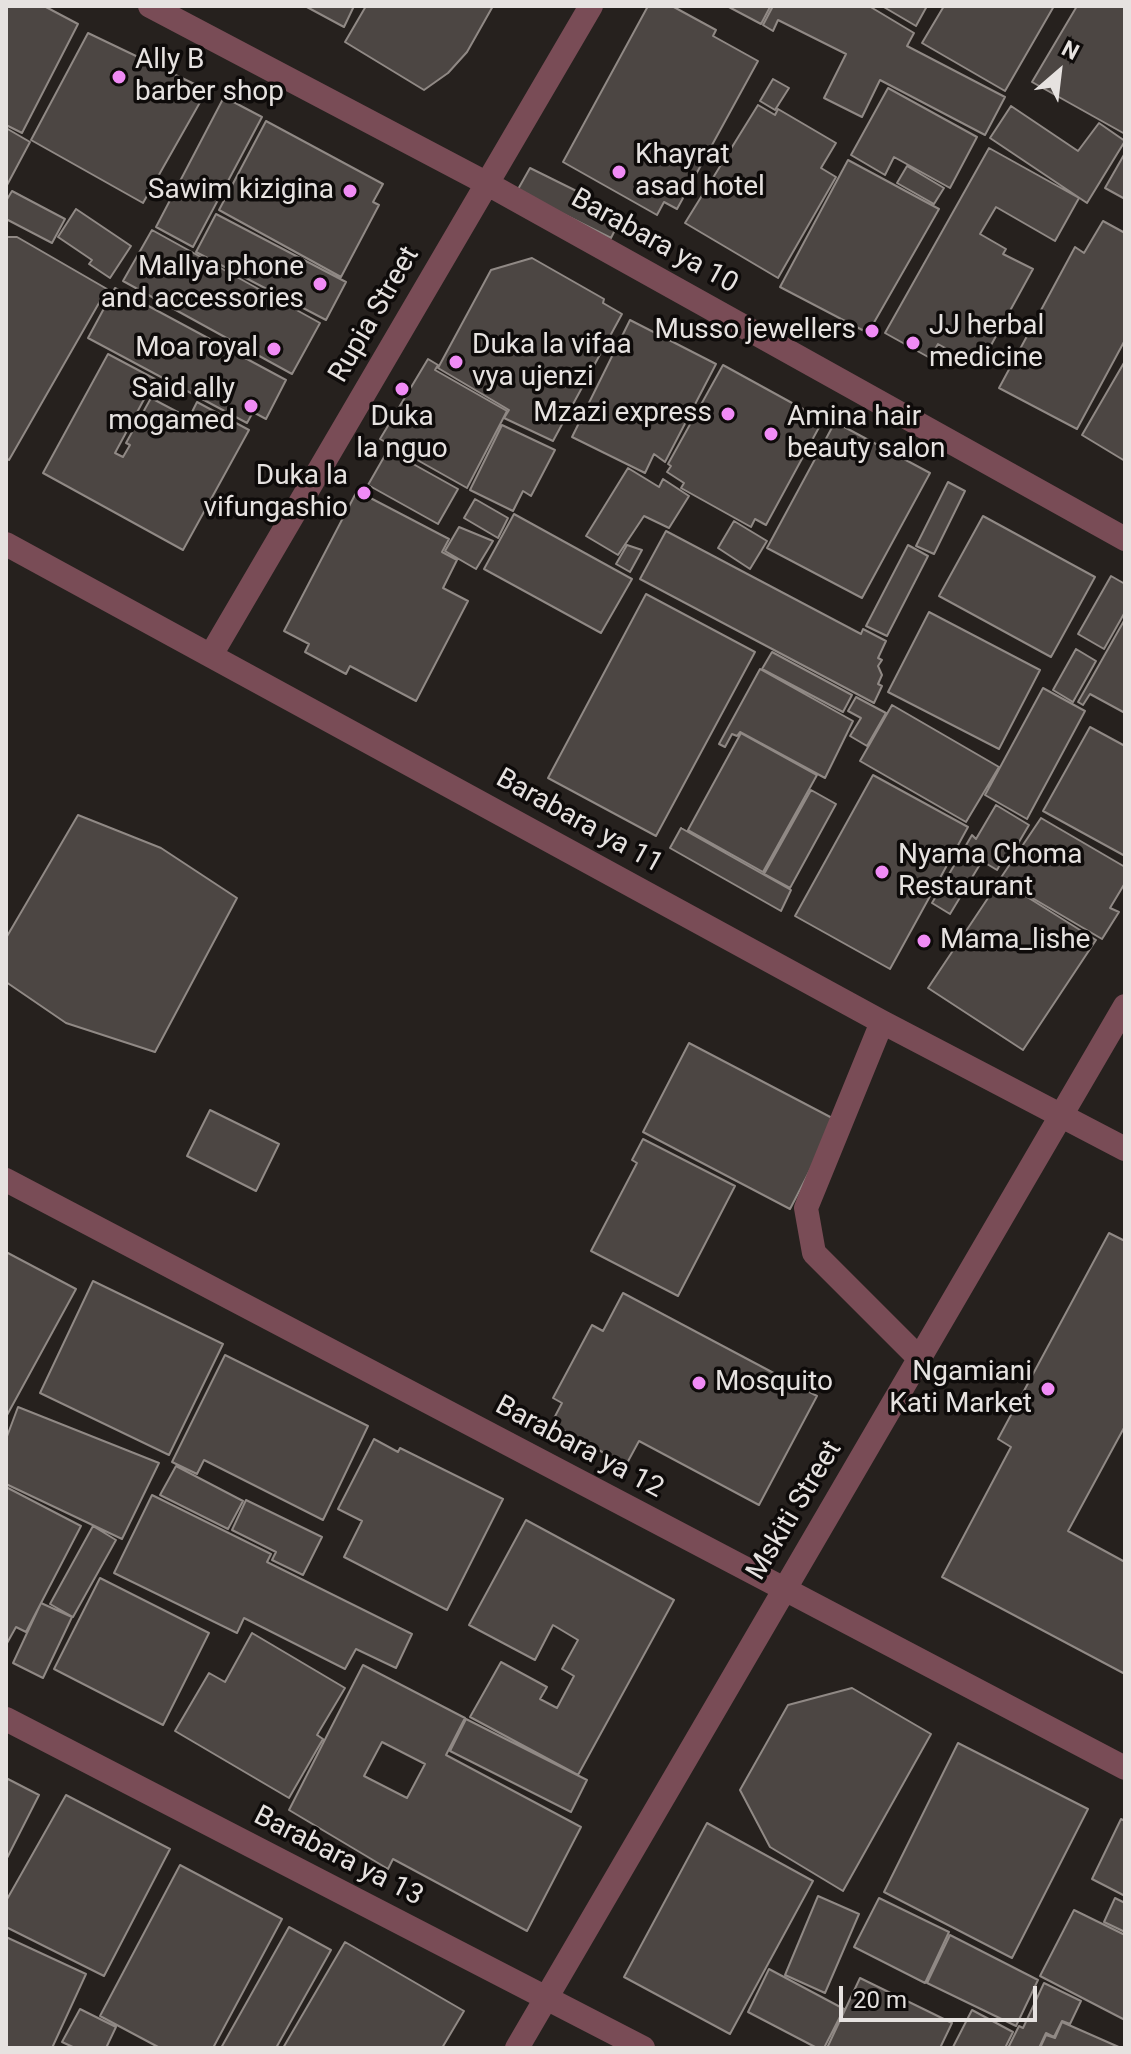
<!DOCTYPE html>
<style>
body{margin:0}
#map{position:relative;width:1131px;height:2054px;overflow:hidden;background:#26211e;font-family:Roboto,sans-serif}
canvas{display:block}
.frame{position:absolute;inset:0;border:8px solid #e6e2e0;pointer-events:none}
.north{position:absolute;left:1019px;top:32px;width:80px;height:80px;-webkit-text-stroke:6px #0e0b0a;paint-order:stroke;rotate:28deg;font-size:22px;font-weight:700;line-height:32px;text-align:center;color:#e6e2e0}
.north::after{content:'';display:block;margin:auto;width:28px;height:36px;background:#e6e2e0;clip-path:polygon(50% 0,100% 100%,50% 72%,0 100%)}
.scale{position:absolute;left:839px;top:1986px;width:198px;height:36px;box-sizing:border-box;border:4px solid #e6e2e0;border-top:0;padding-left:10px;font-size:24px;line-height:28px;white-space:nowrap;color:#e6e2e0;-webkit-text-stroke:6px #0e0b0a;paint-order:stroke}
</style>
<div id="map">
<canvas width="1131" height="2054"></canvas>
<div class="frame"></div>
<div class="north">N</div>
<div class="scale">20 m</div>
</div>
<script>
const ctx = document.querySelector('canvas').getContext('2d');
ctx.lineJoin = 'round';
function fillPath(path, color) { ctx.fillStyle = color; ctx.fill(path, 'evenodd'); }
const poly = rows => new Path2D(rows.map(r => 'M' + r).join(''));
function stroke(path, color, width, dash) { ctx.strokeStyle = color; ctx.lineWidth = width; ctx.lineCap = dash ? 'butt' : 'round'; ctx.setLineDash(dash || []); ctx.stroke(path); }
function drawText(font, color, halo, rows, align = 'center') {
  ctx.font = font + ' Roboto,sans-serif'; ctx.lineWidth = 7; ctx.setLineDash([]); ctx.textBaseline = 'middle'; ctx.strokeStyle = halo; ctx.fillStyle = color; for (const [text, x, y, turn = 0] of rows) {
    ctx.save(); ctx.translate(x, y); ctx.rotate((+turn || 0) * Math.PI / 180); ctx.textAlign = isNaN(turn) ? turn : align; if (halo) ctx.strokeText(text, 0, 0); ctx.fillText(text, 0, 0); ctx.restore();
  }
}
const building = poly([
 [6,6,44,6,78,24,22,133,6,125,6,6],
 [305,6,354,6,344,27,305,6],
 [366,6,493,6,467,52,448,73,424,90,345,42,366,6],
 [648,6,672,6,716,30,713,36,758,61,677,209,664,202,657,215,563,162,648,6],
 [727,6,768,6,770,7,761,24,727,6],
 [773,6,869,6,914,33,907,46,1005,97,985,135,880,80,862,117,824,98,846,54,778,20,773,31,763,25,773,6],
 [882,6,927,6,916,26,882,6],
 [944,6,1054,6,1005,91,922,43,944,6],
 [1077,6,1125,6,1125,134,1032,82,1077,6],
 [88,33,207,90,143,203,31,140,88,33],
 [773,79,789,88,775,110,760,101,773,79],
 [888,88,977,137,950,188,894,157,885,175,851,155,888,88],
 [224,97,262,117,193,247,156,227,224,97],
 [758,105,775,115,778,109,836,143,821,168,836,177,778,278,685,223,758,105],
 [1011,106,1078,151,1099,123,1125,141,1087,203,990,138,1011,106],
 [266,121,383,184,373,202,379,205,341,277,219,210,266,121],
 [6,128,30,142,6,187,6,128],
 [989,148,1079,198,1055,241,996,207,980,234,1006,249,1003,254,1033,269,979,367,938,344,930,358,885,333,989,148],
 [1125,153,1125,199,1105,188,1125,153],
 [848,160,939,209,868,333,780,287,848,160],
 [907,166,944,188,934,204,897,183,907,166],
 [530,168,623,214,611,238,517,191,530,168],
 [12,191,65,219,52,243,6,219,6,201,12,191],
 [76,209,131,246,110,278,89,264,92,260,58,237,76,209],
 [216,214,346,282,326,320,196,252,216,214],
 [1103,221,1125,233,1125,340,1077,429,999,388,1075,247,1084,253,1103,221],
 [152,230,320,323,292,374,123,281,152,230],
 [6,237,17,237,107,289,9,460,6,458,6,237],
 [532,258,604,299,603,303,622,314,553,441,504,418,509,410,438,368,491,270,532,258],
 [115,288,286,380,266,419,253,412,247,423,88,338,115,288],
 [630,320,716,364,665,462,654,454,645,473,572,437,630,320],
 [108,354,155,379,115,453,123,457,130,445,126,443,151,398,189,418,197,402,249,430,183,550,43,473,108,354],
 [428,359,438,365,435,370,507,411,467,488,380,439,428,359],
 [1125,361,1125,461,1082,435,1125,361],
 [723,365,823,420,766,525,755,519,751,527,681,488,684,483,667,472,671,466,668,464,723,365],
 [835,422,930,473,862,598,767,548,835,422],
 [502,425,555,450,531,496,523,491,513,511,470,490,502,425],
 [388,450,458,489,438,524,368,485,388,450],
 [628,468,659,487,663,479,689,496,669,528,644,516,618,555,586,536,628,468],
 [948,482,965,491,934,554,916,546,948,482],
 [357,491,449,539,442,552,457,560,443,588,468,601,416,701,350,666,346,674,305,652,309,644,284,631,357,491],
 [475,499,508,518,498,538,464,518,475,499],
 [514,514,632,579,601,633,484,569,514,514],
 [983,516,1095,577,1051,657,939,596,983,516],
 [734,521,767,541,750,569,718,548,734,521],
 [459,527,493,541,476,569,445,551,459,527],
 [666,531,861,634,863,629,886,641,878,658,882,660,878,666,882,675,878,684,882,686,874,703,640,579,666,531],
 [627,545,642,550,630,572,616,564,627,545],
 [908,545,928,556,887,636,866,626,908,545],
 [1111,576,1125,584,1125,612,1104,649,1078,634,1111,576],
 [646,594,755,652,656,836,548,778,646,594],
 [929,612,1040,670,999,749,888,692,929,612],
 [1125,619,1125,713,1090,694,1083,705,1078,702,1125,619],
 [1076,649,1096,661,1073,702,1053,690,1076,649],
 [772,652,852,695,843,712,762,669,772,652],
 [760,669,853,721,825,778,740,732,737,736,732,734,725,747,719,744,760,669],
 [1043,688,1085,711,1027,819,985,795,1043,688],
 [856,697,886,713,867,746,850,736,861,718,848,711,856,697],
 [892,705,999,767,966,822,860,761,892,705],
 [1090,727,1125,746,1125,856,1043,811,1090,727],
 [741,733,817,775,763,872,688,830,741,733],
 [873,775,968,827,890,969,795,916,873,775],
 [811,790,836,804,790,888,764,874,811,790],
 [996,805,1029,825,1009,859,1005,856,997,870,982,861,950,914,932,903,972,835,976,839,996,805],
 [78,815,161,848,237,898,155,1052,66,1023,6,982,6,938,78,815],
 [1041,818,1125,867,1125,883,1110,908,1119,912,1102,939,1000,879,1041,818],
 [681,828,791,890,781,911,670,848,681,828],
 [1000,880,1096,940,1023,1050,928,988,1000,880],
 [689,1043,836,1120,790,1209,643,1132,689,1043],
 [210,1110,279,1144,256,1191,187,1156,210,1110],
 [643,1139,735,1186,678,1296,591,1251,637,1163,632,1160,643,1139],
 [1109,1233,1125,1241,1125,1426,1068,1531,1125,1562,1125,1674,942,1577,1011,1447,998,1439,1109,1233],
 [6,1252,76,1289,6,1417,6,1252],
 [93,1281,223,1344,169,1455,40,1393,93,1281],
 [623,1293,817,1396,759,1505,639,1441,626,1465,551,1424,562,1403,553,1398,592,1325,603,1331,623,1293],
 [225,1355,368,1426,323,1520,204,1460,197,1474,172,1462,225,1355],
 [18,1407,159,1463,122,1539,6,1484,6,1439,18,1407],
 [374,1439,398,1452,400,1448,503,1499,447,1610,344,1557,362,1521,338,1509,374,1439],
 [176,1466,243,1501,228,1529,160,1495,176,1466],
 [6,1487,81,1526,26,1632,16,1627,6,1645,6,1487],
 [152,1495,271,1554,267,1562,412,1634,396,1668,356,1649,345,1669,244,1618,237,1633,114,1573,152,1495],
 [246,1500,322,1537,303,1575,272,1560,276,1552,232,1530,246,1500],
 [526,1520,674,1600,578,1775,470,1717,501,1662,547,1687,540,1699,557,1708,574,1676,562,1669,578,1640,553,1625,535,1660,469,1625,526,1520],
 [93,1526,116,1540,73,1617,50,1604,93,1526],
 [100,1578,209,1633,163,1725,54,1669,100,1578],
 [41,1603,72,1617,43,1678,13,1663,41,1603],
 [252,1633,345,1688,317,1735,323,1739,289,1798,175,1731,209,1673,225,1682,252,1633],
 [363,1665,465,1718,446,1755,581,1827,527,1931,393,1859,388,1869,289,1810,363,1665],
 [382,1742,425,1764,407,1798,364,1776,382,1742],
 [852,1688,931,1734,843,1891,770,1847,740,1790,788,1705,852,1688],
 [466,1719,587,1780,571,1812,450,1751,466,1719],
 [958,1743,1088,1809,1012,1958,884,1892,958,1743],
 [6,1778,39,1795,6,1860,6,1778],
 [66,1795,170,1849,104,1976,6,1927,6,1901,66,1795],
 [1121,1819,1125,1821,1125,1896,1092,1879,1121,1819],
 [707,1823,813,1881,730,2034,624,1977,707,1823],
 [180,1865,282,1919,213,2048,160,2048,100,2016,180,1865],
 [818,1896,859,1914,825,1993,785,1975,818,1896],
 [879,1898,949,1932,925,1983,854,1947,879,1898],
 [1115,1898,1125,1903,1125,1932,1104,1922,1115,1898],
 [1074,1910,1125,1935,1125,2020,1040,1976,1074,1910],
 [289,1927,331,1950,276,2048,221,2048,289,1927],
 [950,1935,1038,1980,1016,2026,927,1983,950,1935],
 [6,1937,86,1974,52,2048,6,2048,6,1937],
 [345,1942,464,2011,442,2048,283,2048,345,1942],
 [769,1969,844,2009,824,2048,817,2048,748,2012,769,1969],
 [860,1978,952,2023,940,2048,827,2048,860,1978],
 [1044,1983,1081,2001,1070,2024,1062,2021,1054,2037,1046,2033,1039,2048,1008,2048,1019,2026,1023,2028,1044,1983],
 [80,2009,116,2027,106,2048,75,2048,62,2042,80,2009],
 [972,2010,1013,2032,1005,2048,953,2047,972,2010],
 [1062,2022,1121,2048,1040,2048,1046,2035,1055,2038,1062,2022]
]);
fillPath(building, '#4c4643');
stroke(building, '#908985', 2);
stroke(poly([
 [150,6,486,183,1125,539],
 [6,544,882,1022,1125,1149],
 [211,655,591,6],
 [882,1022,806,1208,814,1253,920,1359],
 [6,1180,1125,1768],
 [6,1719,643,2048],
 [517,2048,1125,1006]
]), '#794c56', 24);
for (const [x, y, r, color] of [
 [119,77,8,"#f08bf5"],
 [619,172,8,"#f08bf5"],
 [350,191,8,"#f08bf5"],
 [320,284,8,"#f08bf5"],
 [872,331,8,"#f08bf5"],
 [913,343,8,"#f08bf5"],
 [274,349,8,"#f08bf5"],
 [456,362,8,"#f08bf5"],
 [402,389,8,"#f08bf5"],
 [251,406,8,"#f08bf5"],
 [728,414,8,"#f08bf5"],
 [771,434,8,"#f08bf5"],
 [364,493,8,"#f08bf5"],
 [882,872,8,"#f08bf5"],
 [924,941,8,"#f08bf5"],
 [699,1383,8,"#f08bf5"],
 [1048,1389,8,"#f08bf5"]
]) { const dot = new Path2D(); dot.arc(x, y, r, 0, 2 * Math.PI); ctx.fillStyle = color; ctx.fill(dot); stroke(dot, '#0e0b0a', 3); }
drawText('28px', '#e6e2e0', '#0e0b0a', [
 ["Ally B",135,61],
 ["barber shop",135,93],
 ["Khayrat",635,156],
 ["asad hotel",635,188],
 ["Sawim kizigina",334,191,"right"],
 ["Mallya phone",304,268,"right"],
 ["and accessories",304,300,"right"],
 ["JJ herbal",929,327],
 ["medicine",929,359],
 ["Musso jewellers",856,331,"right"],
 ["Duka la vifaa",472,346],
 ["vya ujenzi",472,378],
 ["Moa royal",258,349,"right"],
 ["Said ally",235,390,"right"],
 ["mogamed",235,422,"right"],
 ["Mzazi express",712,414,"right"],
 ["Duka",402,418,"center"],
 ["la nguo",402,450,"center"],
 ["Amina hair",787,418],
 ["beauty salon",787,450],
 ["Duka la",348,477,"right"],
 ["vifungashio",348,509,"right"],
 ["Nyama Choma",898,856],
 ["Restaurant",898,888],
 ["Mama_lishe",940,941],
 ["Ngamiani",1032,1373,"right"],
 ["Kati Market",1032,1405,"right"],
 ["Mosquito",715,1383]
], 'left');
drawText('28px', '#e6e2e0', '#0e0b0a', [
 ["Barabara ya 10",654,242,29],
 ["Rupia Street",375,315,-60],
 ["Barabara ya 11",579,822,29],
 ["Barabara ya 12",579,1448,28],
 ["Mskiti Street",795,1511,-59],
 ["Barabara ya 13",338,1857,27]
]);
</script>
